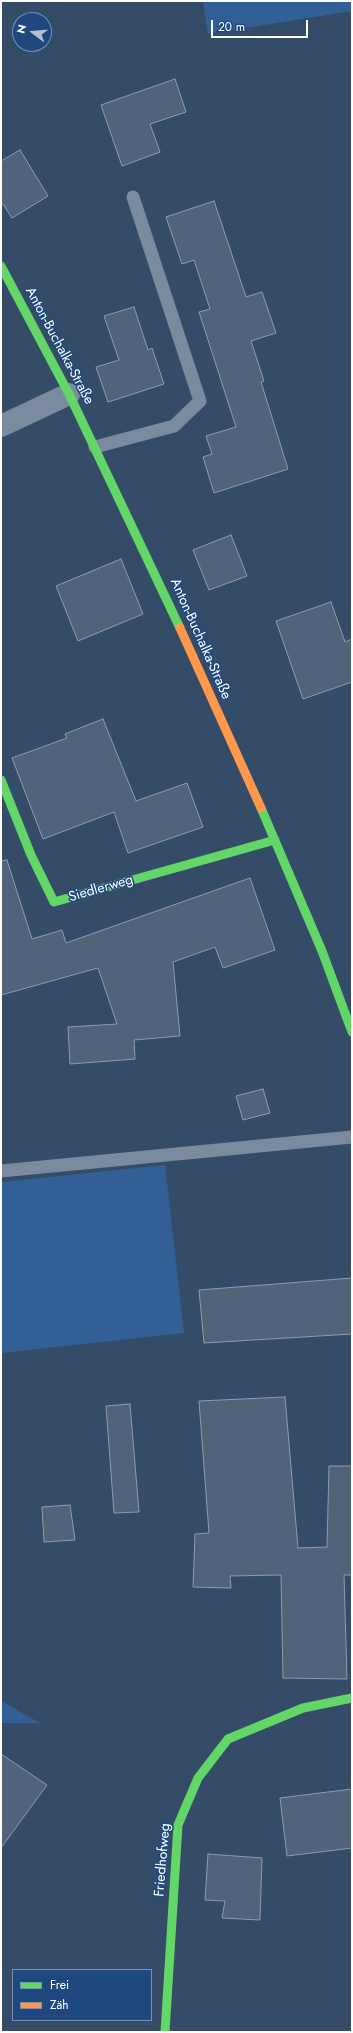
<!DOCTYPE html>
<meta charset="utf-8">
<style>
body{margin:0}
#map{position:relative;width:353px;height:2033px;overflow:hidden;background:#354c68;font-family:Jost,sans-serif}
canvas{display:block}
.frame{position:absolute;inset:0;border:2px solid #fff;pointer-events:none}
.legend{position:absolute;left:12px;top:1969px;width:140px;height:52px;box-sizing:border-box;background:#1f497e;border:1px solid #7992b2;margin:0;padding:5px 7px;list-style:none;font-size:12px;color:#fff}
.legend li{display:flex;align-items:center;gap:8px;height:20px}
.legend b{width:20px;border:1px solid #7992b2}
.north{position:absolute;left:12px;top:12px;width:40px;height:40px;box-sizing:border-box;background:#1f497e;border:1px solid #7992b2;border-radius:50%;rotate:286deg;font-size:11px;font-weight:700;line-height:16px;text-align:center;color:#fff}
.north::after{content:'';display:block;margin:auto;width:14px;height:18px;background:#b8c0ca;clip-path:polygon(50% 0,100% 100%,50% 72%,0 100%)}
.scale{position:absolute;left:211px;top:20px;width:97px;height:18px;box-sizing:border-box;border:2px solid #fff;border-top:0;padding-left:5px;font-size:12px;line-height:14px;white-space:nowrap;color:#fff;-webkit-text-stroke:3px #1f497e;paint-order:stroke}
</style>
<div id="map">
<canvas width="353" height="2033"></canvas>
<div class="frame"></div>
<ul class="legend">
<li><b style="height:5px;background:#63d668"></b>Frei</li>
<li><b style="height:5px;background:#ff974d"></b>Zäh</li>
</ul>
<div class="north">N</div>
<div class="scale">20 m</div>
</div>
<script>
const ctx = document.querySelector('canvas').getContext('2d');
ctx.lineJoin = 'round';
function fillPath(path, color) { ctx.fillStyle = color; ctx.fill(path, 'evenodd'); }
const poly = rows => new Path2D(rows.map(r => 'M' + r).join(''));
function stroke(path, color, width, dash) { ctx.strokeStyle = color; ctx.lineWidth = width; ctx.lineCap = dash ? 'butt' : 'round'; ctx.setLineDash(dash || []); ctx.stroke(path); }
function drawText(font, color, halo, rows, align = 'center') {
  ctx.font = font + ' Jost,sans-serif'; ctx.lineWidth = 3; ctx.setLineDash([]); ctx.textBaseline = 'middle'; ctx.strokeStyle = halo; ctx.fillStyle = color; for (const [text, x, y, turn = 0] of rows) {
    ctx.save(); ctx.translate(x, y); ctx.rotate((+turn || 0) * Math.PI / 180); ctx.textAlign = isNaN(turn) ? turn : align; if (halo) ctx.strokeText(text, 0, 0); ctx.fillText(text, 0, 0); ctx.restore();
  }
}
fillPath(poly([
 [203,1,352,1,352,11,208,34],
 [165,1165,184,1333,1,1353,1,1182],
 [1,1701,40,1723,1,1723]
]), '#325f95');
const building = poly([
 [175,79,186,112,150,124,160,152,122,166,101,105,175,79],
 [20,150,48,196,12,218,1,201,1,161,20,150],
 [214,201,246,297,262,292,276,333,251,341,264,381,261,382,288,469,214,493,203,457,212,454,206,436,236,427,199,312,210,309,194,260,182,264,166,217,214,201],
 [134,307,148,350,152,348,164,384,108,402,96,367,119,360,104,316,134,307],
 [231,535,247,576,209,590,193,550,231,535],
 [121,559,143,614,78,641,56,586,121,559],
 [331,602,345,642,352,639,352,682,303,699,276,621,331,602],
 [103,719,136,801,187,783,203,827,128,853,114,812,43,839,12,758,67,738,65,734,103,719],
 [7,860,32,939,62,930,66,943,250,878,275,950,223,968,215,947,173,962,180,1036,134,1040,135,1059,70,1064,68,1027,117,1024,98,968,1,995,1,861,7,860],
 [263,1089,270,1113,243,1120,236,1096,263,1089],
 [352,1278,352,1334,204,1343,199,1290,352,1278],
 [285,1397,298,1548,327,1547,329,1466,352,1466,352,1575,344,1575,347,1679,283,1678,281,1575,230,1576,231,1588,193,1587,195,1534,209,1533,199,1401,285,1397],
 [130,1404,139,1512,114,1513,106,1406,130,1404],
 [70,1505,75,1540,44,1542,42,1507,70,1505],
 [1,1754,47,1785,1,1848,1,1754],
 [352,1789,352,1848,287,1856,280,1798,352,1789],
 [208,1854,262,1858,260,1920,222,1918,225,1901,205,1900,208,1854]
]);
fillPath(building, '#50637a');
stroke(building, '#8e9cae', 1);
stroke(poly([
 [95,447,174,426,200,401,133,197],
 [1,1171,352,1137]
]), '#7a8b9f', 13);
stroke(poly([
 [1,426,69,394]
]), '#7a8b9f', 22);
stroke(poly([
 [1,266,69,394,180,628],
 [1,780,31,855,54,902,275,840],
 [261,808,322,951,352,1032],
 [165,2032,178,1825,198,1778,228,1739,303,1708,352,1698]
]), '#63d668', 9);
stroke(poly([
 [180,628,261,808]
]), '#ff974d', 9);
drawText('14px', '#fff', '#1f497e', [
 ["Anton-Buchalka-Straße",59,346,62],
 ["Anton-Buchalka-Straße",200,639,66],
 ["Siedlerweg",101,889,-16],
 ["Friedhofweg",163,1860,-85]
]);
</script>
